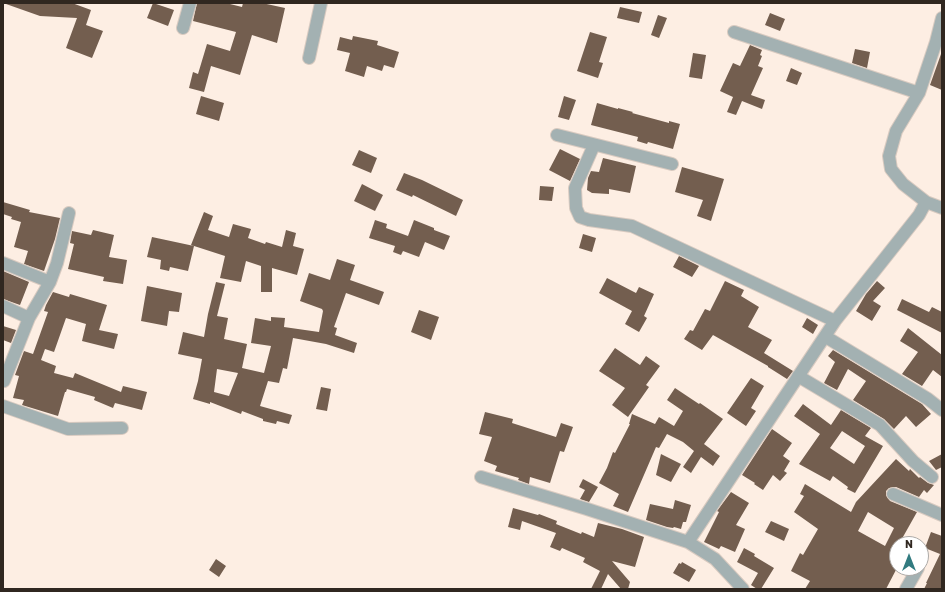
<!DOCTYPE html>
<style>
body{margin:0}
#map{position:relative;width:945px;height:592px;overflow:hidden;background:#fdeee3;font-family:Rubik,sans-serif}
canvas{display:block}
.frame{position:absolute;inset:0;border:4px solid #302720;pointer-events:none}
.north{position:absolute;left:889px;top:536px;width:40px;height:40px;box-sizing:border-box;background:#fff;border:1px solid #aca9a6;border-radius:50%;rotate:0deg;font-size:11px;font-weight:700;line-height:16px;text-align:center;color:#302720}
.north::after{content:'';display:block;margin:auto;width:14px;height:18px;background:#327b80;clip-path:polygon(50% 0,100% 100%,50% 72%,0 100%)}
</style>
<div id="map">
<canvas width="945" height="592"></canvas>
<div class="frame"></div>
<div class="north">N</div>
</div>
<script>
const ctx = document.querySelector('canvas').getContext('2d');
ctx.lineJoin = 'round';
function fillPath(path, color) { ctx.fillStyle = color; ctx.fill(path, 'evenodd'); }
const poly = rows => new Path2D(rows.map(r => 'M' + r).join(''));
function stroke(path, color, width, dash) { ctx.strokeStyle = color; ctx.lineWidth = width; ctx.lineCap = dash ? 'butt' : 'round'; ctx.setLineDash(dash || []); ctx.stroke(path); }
fillPath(poly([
 [7,3,72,3,91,10,86,25,103,31,92,58,66,48,77,18,40,16,6,4],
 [153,3,174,10,168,26,147,18],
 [197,3,226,3,242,7,243,3,262,3,285,8,277,43,252,35,240,75,211,66,204,92,189,88,193,72,198,74,207,44,230,51,236,32,193,21],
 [620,7,642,12,639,23,617,18],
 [770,13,785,19,780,31,765,25],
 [658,15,667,18,659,38,651,35],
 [590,32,607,37,599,62,603,63,598,78,577,71],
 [353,36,378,41,377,45,399,52,394,68,384,65,382,71,367,66,364,77,345,71,350,53,337,50,340,37,352,40],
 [750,45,762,50,760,55,762,56,758,66,763,68,751,95,765,100,762,109,742,101,736,115,727,112,733,97,720,91,733,63,740,66],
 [855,49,870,52,867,68,852,63],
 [693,53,706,55,702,79,689,77],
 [941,54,942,54,942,90,930,85],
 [791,68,802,73,797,85,786,81],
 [201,96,224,103,219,121,196,114],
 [564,96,576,100,569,120,558,117],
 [597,103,618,109,618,108,633,112,632,113,669,123,669,121,680,124,673,149,648,142,647,144,637,141,638,137,591,125],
 [560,149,580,159,570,181,549,170],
 [359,150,377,158,371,173,352,165],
 [603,158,636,166,630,193,609,189,609,194,592,193,587,190,588,178,591,171,599,172],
 [682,167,724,179,711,221,697,216,703,200,675,192],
 [404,173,422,180,463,200,456,216,413,195,412,197,396,190],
 [362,184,383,195,375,211,354,201],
 [540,186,554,187,552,201,539,200],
 [3,202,30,210,29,212,60,218,55,239,44,271,24,264,28,251,14,247,21,222,11,219,12,217,3,214],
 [204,212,213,216,208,230,229,237,233,224,251,229,248,238,265,244,266,242,282,247,286,230,296,233,293,246,304,249,297,275,272,268,272,292,261,292,261,266,246,261,241,282,220,278,225,256,191,245],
 [375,220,387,224,386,228,408,236,414,220,434,228,434,230,450,236,444,250,425,242,419,257,403,251,401,255,393,252,395,246,369,238],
 [93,230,114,235,109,257,127,260,123,284,103,281,104,277,68,269,74,244,70,243,72,231,91,235],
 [583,234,596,238,592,252,579,248],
 [152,237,194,246,188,271,170,267,169,271,160,269,161,260,147,257],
 [679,256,699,266,692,277,673,267],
 [337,259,355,265,350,280,384,292,379,305,346,293,334,327,337,328,335,335,357,343,354,353,326,344,293,338,287,369,283,368,279,383,268,381,260,406,292,415,289,424,277,421,276,424,263,421,263,419,242,411,241,414,210,402,210,404,193,399,198,381,202,359,178,354,183,332,204,337,208,314,216,282,225,284,217,316,228,318,224,339,247,344,242,368,264,373,271,346,251,343,255,318,271,321,271,317,285,318,284,327,319,332,323,311,322,309,300,301,309,273,330,280],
 [217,369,238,373,229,396,214,392],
 [3,271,29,282,20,305,3,299],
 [607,278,636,293,639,287,654,294,644,316,647,318,639,332,625,324,632,311,599,293],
 [725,281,744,290,741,296,759,307,748,327,772,340,764,353,793,371,787,379,768,367,768,366,713,335,702,350,684,339,690,330,693,331,705,309,710,311],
 [877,281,885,288,873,301,881,306,872,321,856,311,866,294],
 [147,286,182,293,179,312,169,311,167,326,141,321],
 [53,292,69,297,70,294,107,305,99,330,118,334,114,349,82,341,86,324,66,318,54,352,45,349,41,360,56,366,54,373,73,378,75,373,121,392,123,386,147,392,142,410,115,403,113,408,94,400,95,397,67,389,66,392,65,392,58,416,22,405,24,400,13,398,19,376,15,375,24,351,33,354,48,312,44,311,46,305],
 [902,299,929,312,932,307,942,312,942,333,897,310],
 [419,310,439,317,431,340,411,332],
 [807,318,818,325,813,334,802,327],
 [3,326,16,330,11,343,3,340],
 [908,328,942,355,942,377,933,370,922,386,902,374,918,352,900,341],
 [615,348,640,365,646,356,660,366,646,385,649,387,628,417,612,405,625,388,599,371],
 [833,350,922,404,931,414,916,427,906,416,894,429,884,419,853,400,866,381,848,369,837,390,824,383,835,362,828,356],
 [751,378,764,386,751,408,756,411,746,426,727,413],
 [321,387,331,389,327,411,316,409],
 [675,388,699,404,700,403,723,419,704,444,720,456,713,466,701,457,691,473,683,467,694,451,683,442,667,434,659,448,656,447,628,512,613,506,619,494,599,483,607,468,613,452,615,453,630,424,629,424,632,414,655,424,659,417,674,426,683,411,667,400],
 [803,404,831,425,841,410,871,428,865,436,883,446,855,493,847,489,848,487,833,476,830,481,799,464,820,434,794,416],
 [842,431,865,446,854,464,830,448],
 [485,412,513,419,512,423,556,437,561,423,573,427,564,452,560,451,550,483,530,477,529,484,518,480,519,478,495,471,497,466,484,461,492,437,479,434],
 [772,429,792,443,783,456,790,461,784,471,787,473,780,481,773,475,763,490,754,484,755,483,742,475],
 [661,454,681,464,671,482,656,475],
 [942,454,942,467,936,470,929,461],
 [896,459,909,471,910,469,919,478,920,477,928,483,934,485,927,493,924,490,919,497,896,487,889,488,886,491,886,495,890,501,917,512,899,544,897,544,897,568,886,589,805,589,810,581,791,571,800,553,803,555,818,529,794,512,804,496,800,494,805,484,851,512,856,502],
 [868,512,894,528,885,546,858,531],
 [583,479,598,487,589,502,580,499,585,490,579,487],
 [731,492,749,503,736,525,745,529,735,552,721,546,719,549,704,542,719,512,717,511],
 [675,500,691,505,686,522,683,522,681,529,674,527,673,528,667,527,646,520,650,504,673,509],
 [513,508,538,515,539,514,557,521,556,524,581,534,582,532,594,537,598,523,622,529,644,537,635,567,612,561,630,582,628,589,621,589,608,574,601,589,591,589,600,571,583,562,585,558,562,548,560,551,550,547,556,533,522,521,520,530,508,527],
 [771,521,789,529,784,541,765,532],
 [931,532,942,536,942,589,924,589,927,583,926,583,940,554,925,548],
 [744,548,755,554,754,556,774,568,761,589,757,589,751,585,758,573,737,562],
 [216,559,226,566,219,577,209,570],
 [682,562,696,570,689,582,673,573,679,563,681,564]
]), '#735e4f');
const minor = poly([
 [942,18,936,42,919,93,896,131,889,156,891,169,903,184,926,202,942,208],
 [183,28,190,3],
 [734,32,919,93],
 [309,58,321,3],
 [557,135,672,164],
 [594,145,575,188,576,208,580,217,589,220,632,226,835,321],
 [3,263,50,282],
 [3,306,29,318],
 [826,337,928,399,942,410],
 [798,376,880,425,913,461,932,477],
 [4,381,29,318,50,282,57,263,69,213],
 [3,406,68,429,122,428],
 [481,477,587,509,688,542,715,559,743,589],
 [893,494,942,515],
 [688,542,835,321,919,215,926,202],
 [906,589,918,568]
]);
stroke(minor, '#d8cac0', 14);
stroke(minor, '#a3b1b2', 12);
</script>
